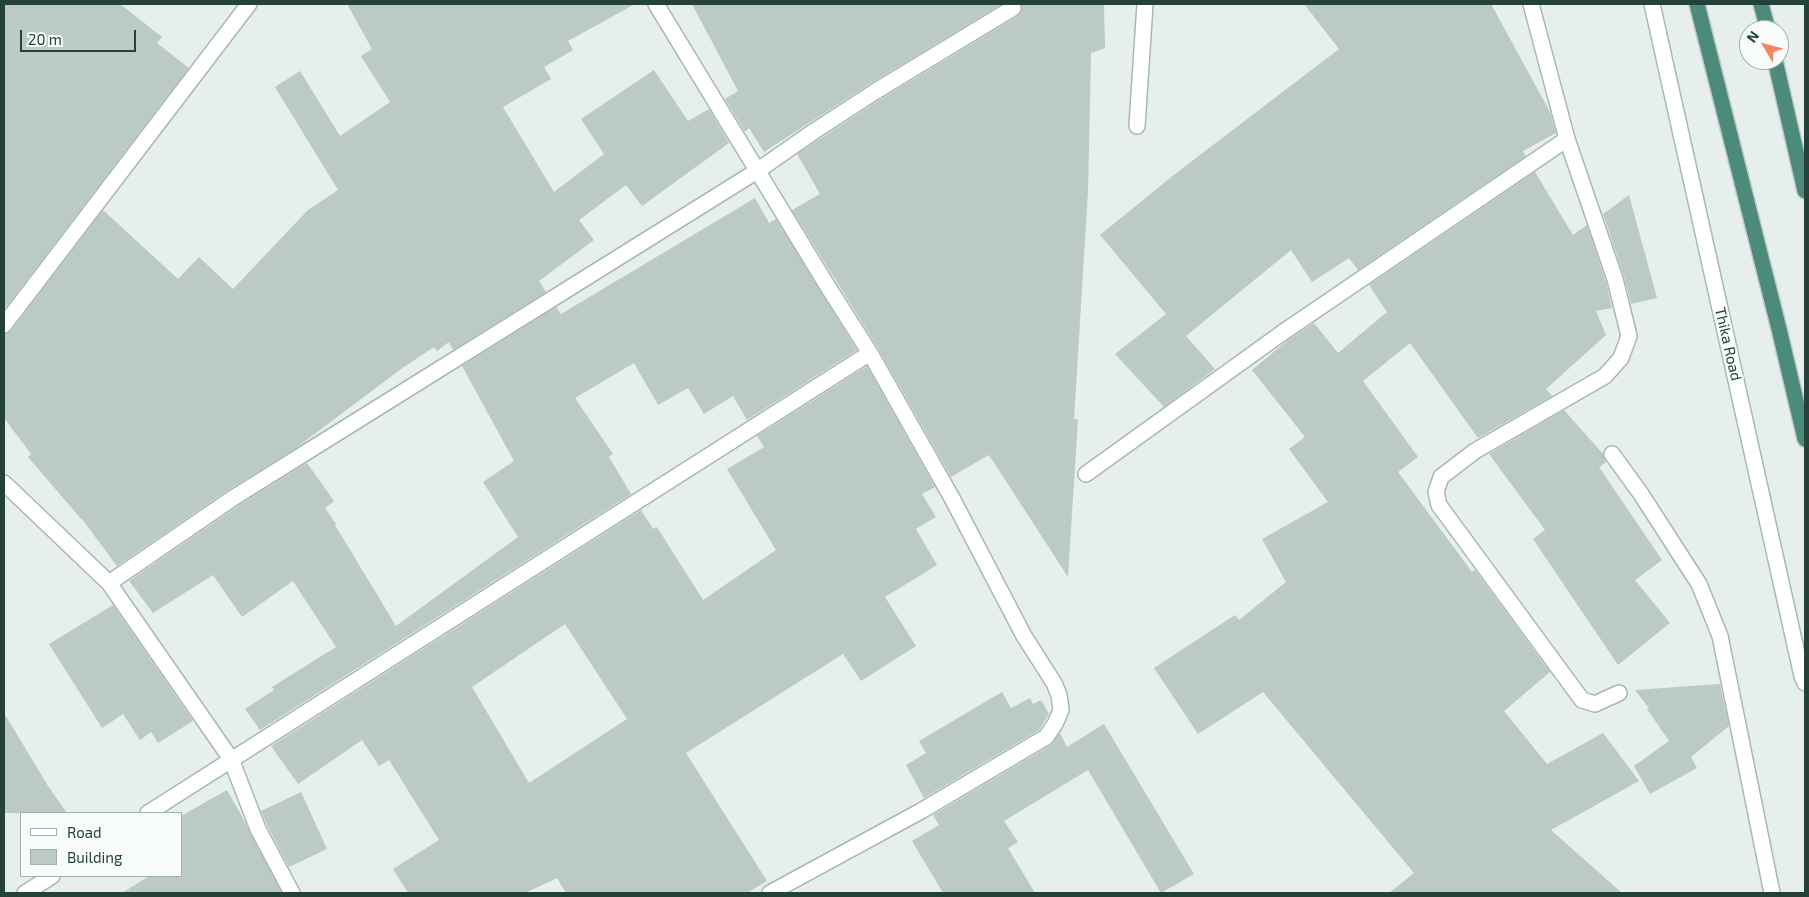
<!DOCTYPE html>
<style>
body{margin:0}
#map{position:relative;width:1809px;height:897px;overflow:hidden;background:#e6efeb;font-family:"Exo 2",sans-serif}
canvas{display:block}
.frame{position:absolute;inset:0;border:5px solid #24423a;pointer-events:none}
.legend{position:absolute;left:20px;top:812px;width:162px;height:65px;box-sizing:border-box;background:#f7fbf9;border:1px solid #a3b1ad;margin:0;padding:6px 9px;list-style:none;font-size:15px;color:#24423a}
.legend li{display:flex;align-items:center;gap:10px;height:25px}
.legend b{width:25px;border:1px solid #a3b1ad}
.north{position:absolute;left:1739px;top:20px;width:50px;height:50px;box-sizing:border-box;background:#f7fbf9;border:1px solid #a3b1ad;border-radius:50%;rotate:307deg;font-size:14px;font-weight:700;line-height:20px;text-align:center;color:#24423a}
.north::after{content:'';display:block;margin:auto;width:18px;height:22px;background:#f4845f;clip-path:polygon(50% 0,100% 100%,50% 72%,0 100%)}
.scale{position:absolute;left:20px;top:30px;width:116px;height:22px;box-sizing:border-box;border:2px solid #24423a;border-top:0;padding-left:6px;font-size:15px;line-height:18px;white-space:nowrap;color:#24423a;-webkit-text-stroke:4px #f7fbf9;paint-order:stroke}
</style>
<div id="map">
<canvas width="1809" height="897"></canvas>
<div class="frame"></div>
<ul class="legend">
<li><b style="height:6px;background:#fff"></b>Road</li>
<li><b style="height:14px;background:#bbcac4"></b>Building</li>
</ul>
<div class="north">N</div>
<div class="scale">20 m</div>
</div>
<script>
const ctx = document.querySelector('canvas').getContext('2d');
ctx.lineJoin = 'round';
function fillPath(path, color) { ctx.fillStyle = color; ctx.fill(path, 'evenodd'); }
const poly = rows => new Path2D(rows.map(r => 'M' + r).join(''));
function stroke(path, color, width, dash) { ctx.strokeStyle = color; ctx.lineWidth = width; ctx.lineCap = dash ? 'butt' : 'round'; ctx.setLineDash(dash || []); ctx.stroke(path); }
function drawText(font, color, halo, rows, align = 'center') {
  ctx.font = font + ' "Exo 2",sans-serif'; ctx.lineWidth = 4.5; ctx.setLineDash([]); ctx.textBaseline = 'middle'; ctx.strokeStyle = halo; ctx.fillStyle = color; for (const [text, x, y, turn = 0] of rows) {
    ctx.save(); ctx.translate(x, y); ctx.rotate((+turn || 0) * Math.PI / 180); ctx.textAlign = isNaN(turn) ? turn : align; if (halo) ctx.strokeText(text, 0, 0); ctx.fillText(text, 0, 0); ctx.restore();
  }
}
fillPath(poly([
 [4,4,120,4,162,37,157,43,189,68,4,310],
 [347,4,635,4,568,41,573,50,544,67,551,79,503,107,554,192,604,154,581,119,654,70,688,121,709,109,729,143,642,206,626,185,579,220,594,240,539,281,546,292,453,350,449,342,437,351,434,347,401,369,296,448,228,490,117,566,82,519,81,519,28,457,31,454,4,418,4,334,11,331,103,210,178,279,199,257,233,289,308,210,338,190,275,87,300,71,340,136,390,102,361,56,372,49],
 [692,4,1002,4,871,83,764,152,749,128,745,132,725,99,738,91],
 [1021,4,1104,4,1105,48,1091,53,1088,192,1074,419,1078,419,1068,577,989,455,951,477,878,348,792,210,820,194,797,154,881,99,1018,16,1021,12],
 [1304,4,1491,4,1550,112,1556,133,1523,151,1526,156,1358,270,1349,258,1312,282,1291,250,1186,336,1215,369,1164,407,1115,354,1166,314,1100,235,1175,174,1339,49],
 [1535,172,1573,235,1587,225,1606,282,1612,308,1596,311,1606,335,1546,389,1552,396,1478,438,1410,343,1363,381,1418,457,1398,472,1472,572,1475,570,1550,672,1504,711,1547,764,1603,733,1639,781,1551,830,1622,893,1389,893,1414,873,1263,692,1198,734,1154,668,1235,615,1239,620,1286,582,1262,539,1328,502,1289,449,1305,437,1252,370,1288,340,1314,323,1338,353,1387,312,1369,285],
 [1629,195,1657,298,1631,304,1624,276,1603,214],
 [755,198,769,223,776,219,857,350,747,420,733,396,704,414,688,388,658,405,634,363,575,398,613,454,609,457,631,494,260,730,245,709,274,690,272,687,336,647,293,581,242,617,213,575,153,613,129,581,238,506,307,463,334,501,325,508,336,524,335,525,396,626,518,537,483,482,514,461,462,366,556,307,561,314],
 [867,366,935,487,922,494,936,517,916,529,937,565,885,597,916,646,861,681,843,654,686,753,767,881,747,893,566,893,557,878,525,893,408,893,393,869,439,840,389,760,379,766,362,740,298,784,271,746,641,510,653,529,657,527,703,600,776,550,727,469,764,447,757,436],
 [565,624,627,719,529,783,472,687],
 [1564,410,1603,454,1606,462,1599,467,1662,560,1635,580,1670,623,1618,665,1533,539,1545,530,1489,454],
 [113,605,193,721,158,743,151,732,140,740,123,714,102,728,49,644],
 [1720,684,1729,726,1691,757,1697,768,1650,794,1634,766,1669,741,1647,709,1649,708,1635,690],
 [1002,692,1011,708,1030,698,1033,704,1041,700,1049,714,1039,730,924,798,906,765,926,753,919,741],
 [4,713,48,786,67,813,4,813],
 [1104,724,1194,874,1161,893,1088,770,1004,821,1018,842,1008,848,1035,893,943,893,912,841,939,825,933,815,1051,745,1060,733,1067,747],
 [227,790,244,820,250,833,282,893,122,893,149,876,181,876,181,816],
 [301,792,327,849,289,867,267,825,261,811]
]), '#bbcac4');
const service = poly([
 [1531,4,1567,139,1615,279,1629,336,1621,358,1605,376,1475,451,1441,477,1436,492,1439,505,1582,700,1595,704,1619,693],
 [1137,126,1145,4],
 [1086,474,1282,333,1567,139]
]);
const minor = poly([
 [656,4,825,282,870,353,953,500,1024,636,1054,683,1059,695,1061,710,1055,724,1046,737,921,811,770,893],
 [4,325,249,4],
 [1612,454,1641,494,1699,584,1720,636,1772,893],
 [4,483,109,583,231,759,258,829,292,893],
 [109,583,233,498,757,171,813,132,876,91,1013,8],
 [148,813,870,353],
 [25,893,52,876]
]);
const secondary = poly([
 [1652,4,1802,676,1805,683]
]);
const trunk = poly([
 [1697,4,1779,329,1805,439],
 [1761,4,1768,30],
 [1775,60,1805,191]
]);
stroke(service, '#a8b8b2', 18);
stroke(minor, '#a8b8b2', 18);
stroke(secondary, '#a4bbb3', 18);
stroke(trunk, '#c2cac8', 18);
stroke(service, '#fff', 15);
stroke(minor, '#fff', 15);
stroke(secondary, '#fff', 15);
stroke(trunk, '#4c8a7c', 15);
drawText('15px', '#24423a', '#f7fbf9', [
 ["Thika Road",1728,344,77]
]);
</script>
